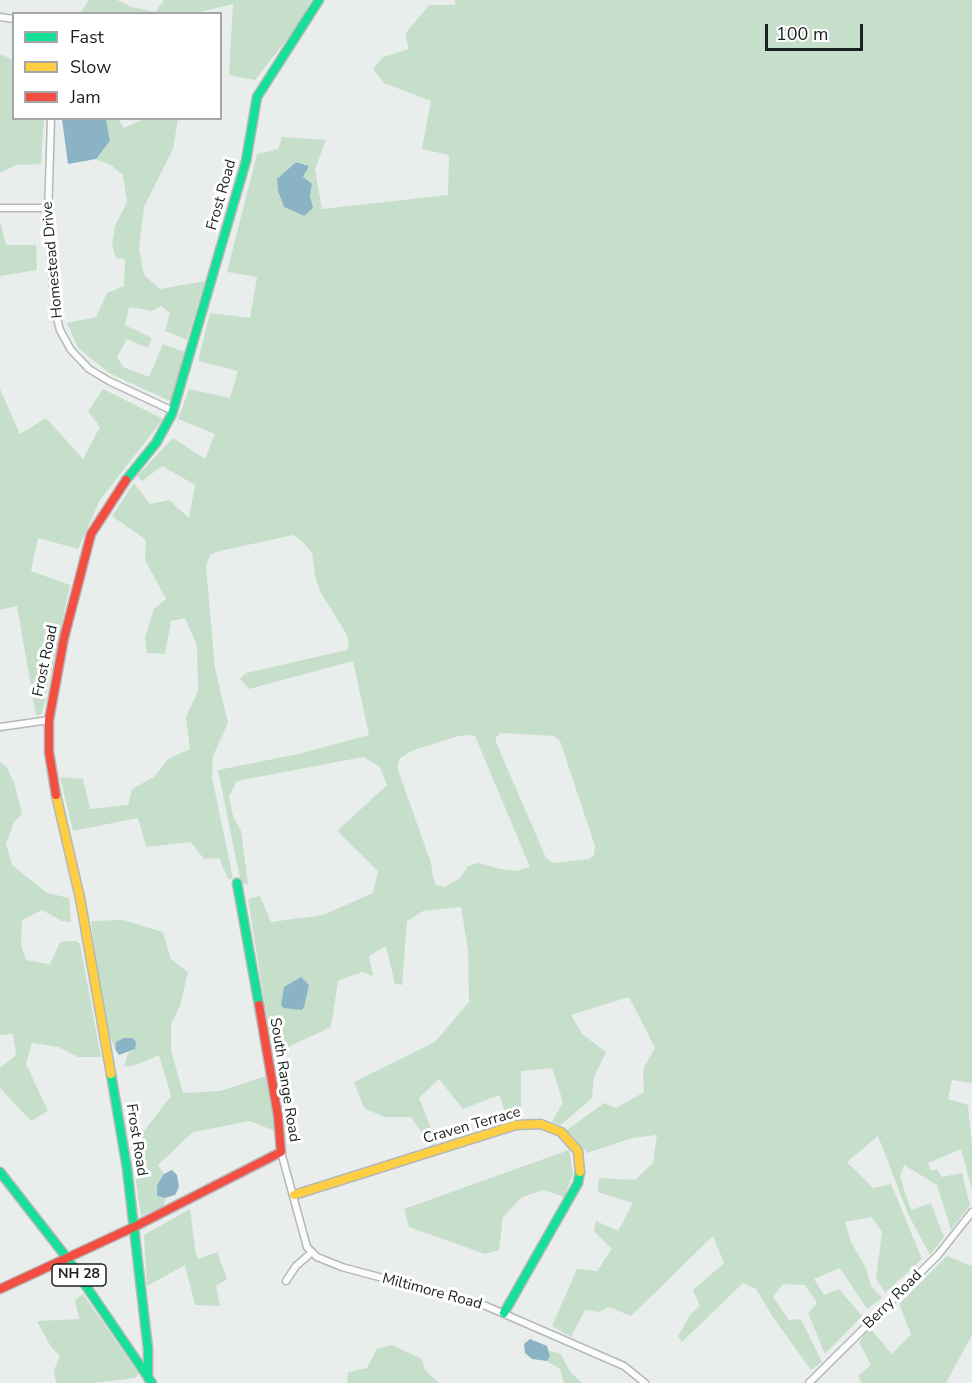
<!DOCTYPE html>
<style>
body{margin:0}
#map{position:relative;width:972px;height:1383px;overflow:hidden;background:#e9eeed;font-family:"Nunito Sans",sans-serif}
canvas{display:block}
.legend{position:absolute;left:12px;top:12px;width:210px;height:108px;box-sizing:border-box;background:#fff;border:2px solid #a5a6a6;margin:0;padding:8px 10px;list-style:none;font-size:18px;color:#1d2020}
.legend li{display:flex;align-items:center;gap:12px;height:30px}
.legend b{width:30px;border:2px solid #a5a6a6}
.scale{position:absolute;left:765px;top:24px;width:98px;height:27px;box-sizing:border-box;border:3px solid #1d2020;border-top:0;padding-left:8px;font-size:18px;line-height:21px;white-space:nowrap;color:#1d2020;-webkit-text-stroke:4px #fff;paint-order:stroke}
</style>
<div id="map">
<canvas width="972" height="1383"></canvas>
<ul class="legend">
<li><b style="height:8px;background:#16e098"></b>Fast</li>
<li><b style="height:8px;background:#ffcf43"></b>Slow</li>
<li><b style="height:8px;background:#f24e42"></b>Jam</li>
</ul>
<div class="scale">100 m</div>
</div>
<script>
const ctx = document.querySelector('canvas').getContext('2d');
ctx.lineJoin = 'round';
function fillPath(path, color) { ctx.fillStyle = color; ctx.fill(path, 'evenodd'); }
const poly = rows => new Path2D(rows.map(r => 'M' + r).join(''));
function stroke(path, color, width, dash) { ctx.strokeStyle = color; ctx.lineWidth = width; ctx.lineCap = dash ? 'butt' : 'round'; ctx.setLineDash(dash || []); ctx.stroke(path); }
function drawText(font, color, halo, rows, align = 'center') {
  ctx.font = font + ' "Nunito Sans",sans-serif'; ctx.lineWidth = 6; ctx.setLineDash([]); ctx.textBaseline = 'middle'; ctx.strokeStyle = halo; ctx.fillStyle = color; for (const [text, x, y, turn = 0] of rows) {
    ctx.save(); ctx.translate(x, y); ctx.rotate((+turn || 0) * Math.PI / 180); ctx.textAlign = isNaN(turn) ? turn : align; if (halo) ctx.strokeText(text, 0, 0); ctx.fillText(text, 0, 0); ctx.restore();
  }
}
fillPath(poly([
 [89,0,117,0,132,7,155,12,164,0,311,0,298,25,255,80,229,75,233,4,196,13,80,14],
 [455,0,972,0,972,1083,952,1080,948,1099,968,1105,972,1145,972,1190,961,1149,928,1163,931,1171,937,1169,942,1177,962,1173,970,1205,951,1230,937,1185,904,1165,900,1177,911,1210,931,1203,944,1237,930,1255,908,1214,878,1136,847,1162,873,1188,891,1184,922,1259,885,1293,876,1278,882,1232,871,1217,845,1222,851,1242,866,1268,871,1286,882,1298,867,1309,840,1268,814,1279,824,1295,839,1289,862,1316,825,1354,808,1313,817,1303,805,1285,783,1284,773,1297,789,1320,801,1319,822,1362,811,1370,773,1317,756,1289,743,1283,682,1342,678,1336,690,1315,700,1306,693,1290,724,1263,713,1236,631,1316,609,1307,599,1312,585,1310,571,1337,552,1326,577,1269,597,1271,612,1249,594,1231,596,1221,618,1231,633,1203,598,1192,599,1178,635,1180,653,1163,657,1135,632,1138,587,1153,567,1130,604,1103,616,1108,644,1092,643,1069,655,1048,629,997,571,1015,583,1035,606,1052,594,1077,592,1098,561,1125,552,1122,563,1102,552,1068,521,1071,521,1117,508,1120,499,1095,463,1109,439,1079,419,1098,437,1144,431,1146,411,1117,384,1117,364,1108,354,1082,435,1042,469,1002,468,950,461,907,423,911,407,921,402,985,395,984,386,946,369,956,373,976,362,972,338,981,331,1027,273,1054,248,899,260,896,271,922,323,915,373,893,378,871,337,831,387,785,380,767,363,757,237,781,229,796,233,816,241,831,248,884,241,884,218,770,298,754,369,735,353,661,249,689,240,679,246,673,347,650,349,643,347,635,321,593,315,576,312,553,301,540,293,535,220,551,210,555,206,566,215,668,228,723,213,756,212,777,233,879,228,879,219,858,204,859,191,842,146,847,138,818,73,831,60,777,83,779,90,809,128,805,132,789,154,777,168,759,190,749,186,717,198,691,197,646,185,618,171,621,165,654,147,653,145,637,154,609,166,599,145,560,146,540,112,516,134,483,150,504,169,500,189,518,195,485,162,466,142,481,137,476,173,438,205,459,215,434,178,419,189,389,230,398,238,371,198,361,210,313,250,318,257,277,227,272,257,154,278,149,282,137,326,140,315,169,322,209,448,195,449,155,422,149,431,101,384,83,373,69,383,57,409,49,405,34,429,5,455,5],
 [296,162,305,164,306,173,303,177,312,188,310,196,313,208,304,216,284,207,278,191,277,179],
 [501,733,554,736,560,741,595,846,594,855,589,859,553,863,546,858,496,742,496,737],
 [471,735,475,736,530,867,516,871,500,869,478,863,468,866,459,879,445,887,436,885,433,878,431,863,397,767,400,758,411,751,458,736],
 [0,54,13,60,14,118,44,119,41,164,16,165,0,173],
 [106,119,118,119,124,128,144,119,178,119,173,149,144,207,139,248,144,275,160,289,205,281,187,340,165,331,170,313,161,306,152,311,129,307,125,325,152,338,148,348,127,339,117,357,123,367,149,377,163,344,187,353,170,401,109,373,78,348,67,323,96,317,107,293,124,286,125,259,116,258,112,245,115,226,127,202,123,175,111,165,96,159,110,141],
 [0,221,6,245,36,245,37,270,0,276],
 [0,389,20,434,46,418,83,459,100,427,88,411,103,389,163,419,100,500,78,549,38,538,31,571,70,585,42,714,36,715,17,606,0,610],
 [0,762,6,766,14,782,22,814,14,822,6,844,12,865,47,893,69,898,71,922,62,921,42,910,22,920,21,945,26,960,50,964,60,942,75,941,80,944,101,1057,78,1057,58,1047,32,1043,26,1064,48,1111,31,1121,0,1088,0,1068,16,1055,13,1034,0,1035],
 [123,920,163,932,171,959,188,972,180,1006,171,1024,171,1050,183,1093,220,1091,266,1076,275,1131,250,1121,193,1132,158,1165,164,1174,157,1185,157,1196,165,1198,164,1206,141,1216,129,1134,145,1130,171,1096,159,1055,133,1066,124,1066,128,1053,135,1049,116,1042,115,1049,104,1022,91,921],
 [569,1150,573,1174,564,1197,544,1190,522,1197,503,1217,499,1250,485,1254,409,1227,404,1209],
 [190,1209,196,1255,199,1259,217,1252,227,1279,216,1286,220,1306,195,1305,185,1265,147,1286,144,1235],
 [947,1256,972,1266,972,1335,946,1383,862,1383,858,1376,871,1365,859,1342,870,1328,892,1354,911,1334,899,1304],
 [83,1294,139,1374,135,1378,94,1383,56,1383,54,1370,60,1356,51,1347,37,1321,79,1319,75,1300],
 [392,1345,422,1359,425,1370,439,1383,347,1383,348,1372,367,1368,377,1349],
 [550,1351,561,1354,570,1372,582,1383,564,1383,560,1369,547,1361]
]), '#c6dfca');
fillPath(poly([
 [62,119,106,119,110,141,96,159,68,164],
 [296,162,309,166,303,177,312,184,310,196,313,208,304,216,284,207,278,191,277,179],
 [301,977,309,985,304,1007,302,1010,284,1008,281,1005,284,987],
 [124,1038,133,1038,136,1042,135,1049,119,1055,115,1049,116,1042],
 [172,1170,177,1175,179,1187,175,1195,165,1198,157,1196,157,1185,164,1174],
 [530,1339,547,1346,550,1356,547,1361,532,1359,525,1353,524,1344]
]), '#8ab3c6');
const street = poly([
 [0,17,14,19],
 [51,118,48,218,55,311,60,330,71,350,89,369,109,381,173,411],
 [0,208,48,208],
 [0,727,49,720],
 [281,1152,307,1247,317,1257,342,1267,486,1306,624,1366,645,1383],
 [286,1281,296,1266,311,1253],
 [809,1383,938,1255,972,1212]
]);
const fast = poly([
 [126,480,156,443,172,414,246,161,257,97,319,0],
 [237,883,259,1005],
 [111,1074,127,1168,148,1349,148,1378],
 [0,1172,67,1258,152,1383],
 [504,1313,578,1183,580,1172]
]);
const slow = poly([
 [56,795,80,898,111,1074],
 [294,1195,516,1125,541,1124,561,1132,578,1151,580,1172]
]);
const jam = poly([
 [56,795,49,752,49,720,64,638,91,534,126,480],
 [0,1289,134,1227,281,1152,278,1116,259,1005]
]);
stroke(street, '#b4b8b7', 9);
stroke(fast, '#b4b8b7', 11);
stroke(slow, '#b4b8b7', 11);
stroke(jam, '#b4b8b7', 11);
stroke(street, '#fcfcfc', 6);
stroke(fast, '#16e098', 8);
stroke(slow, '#ffcf43', 8);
stroke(jam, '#f24e42', 8);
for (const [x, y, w] of [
 [79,1275,54]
]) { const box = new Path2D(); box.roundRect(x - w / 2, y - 11, w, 22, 4.5); ctx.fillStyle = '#fff'; ctx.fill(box); stroke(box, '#1d2020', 1.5); }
drawText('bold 14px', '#1d2020', null, [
 ["NH 28",79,1275]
]);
drawText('15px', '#1d2020', '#fff', [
 ["Frost Road",222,195,-74],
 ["Homestead Drive",53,260,-95],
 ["Frost Road",46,661,-78],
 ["South Range Road",284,1080,81],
 ["Craven Terrace",472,1126,-16],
 ["Frost Road",136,1140,81],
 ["Miltimore Road",432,1292,15],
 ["Berry Road",893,1300,-45]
]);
</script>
